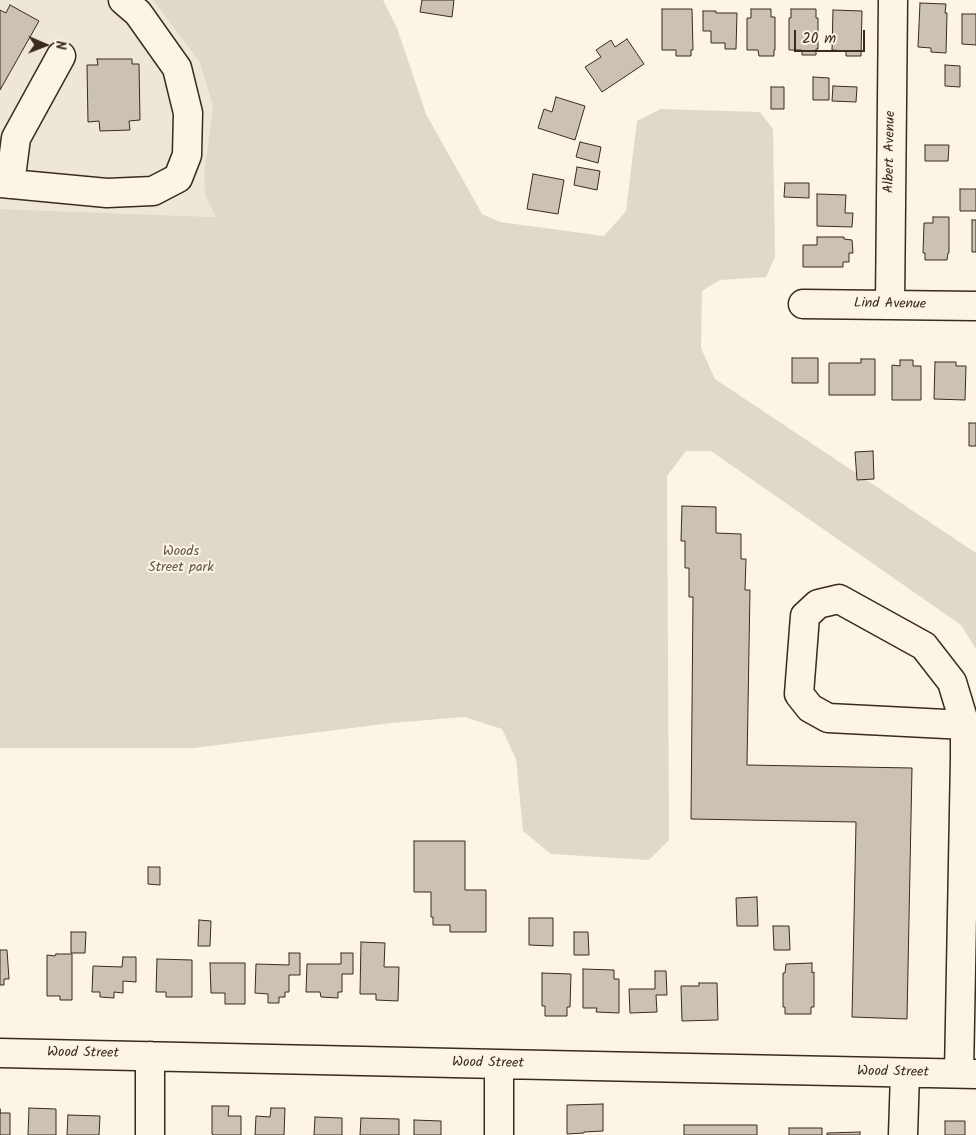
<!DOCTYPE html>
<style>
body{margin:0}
#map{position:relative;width:976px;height:1135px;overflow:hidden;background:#fcf5e5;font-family:Kalam,sans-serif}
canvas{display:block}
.north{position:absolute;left:20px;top:20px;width:50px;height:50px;-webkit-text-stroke:4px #fcf5e5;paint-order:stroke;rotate:91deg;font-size:14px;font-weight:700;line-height:20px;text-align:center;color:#3b2a1e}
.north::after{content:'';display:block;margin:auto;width:18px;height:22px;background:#3b2a1e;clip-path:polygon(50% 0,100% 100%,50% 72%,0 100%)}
.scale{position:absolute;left:794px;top:30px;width:71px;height:22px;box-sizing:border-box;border:2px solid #3b2a1e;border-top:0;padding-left:6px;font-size:15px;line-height:18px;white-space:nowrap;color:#3b2a1e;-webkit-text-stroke:4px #fcf5e5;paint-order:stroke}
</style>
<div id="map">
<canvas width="976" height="1135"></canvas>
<div class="north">N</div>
<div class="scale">20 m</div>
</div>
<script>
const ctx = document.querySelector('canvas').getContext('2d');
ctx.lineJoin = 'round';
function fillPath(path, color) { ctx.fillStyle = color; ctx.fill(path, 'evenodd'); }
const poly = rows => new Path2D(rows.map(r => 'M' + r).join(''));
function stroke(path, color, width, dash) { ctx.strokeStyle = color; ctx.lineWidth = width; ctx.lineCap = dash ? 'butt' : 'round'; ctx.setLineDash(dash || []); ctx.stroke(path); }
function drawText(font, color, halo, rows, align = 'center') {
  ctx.font = font + ' Kalam,sans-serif'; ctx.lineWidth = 4; ctx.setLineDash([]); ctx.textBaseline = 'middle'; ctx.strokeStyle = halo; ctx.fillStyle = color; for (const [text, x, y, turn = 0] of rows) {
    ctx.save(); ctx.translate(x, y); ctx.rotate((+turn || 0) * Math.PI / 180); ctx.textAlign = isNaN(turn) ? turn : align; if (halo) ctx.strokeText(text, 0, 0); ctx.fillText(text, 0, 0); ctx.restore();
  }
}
fillPath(poly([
 [0,0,153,0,200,63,213,107,204,174,205,196,216,217,0,209]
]), '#eee6d6');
fillPath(poly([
 [153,0,383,0,397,28,426,114,482,214,500,222,604,236,626,211,637,121,661,109,760,112,773,129,775,257,766,277,720,280,702,291,701,348,715,379,976,553,976,649,961,625,711,451,686,451,667,476,669,840,649,860,551,854,523,831,516,759,502,729,464,717,391,723,194,748,0,748,0,209,216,217,205,196,204,174,213,107,200,63]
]), '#e0d8c8');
const building = poly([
 [422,0,454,0,452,17,420,12,422,0],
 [920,3,946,4,945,13,947,13,946,53,931,52,931,48,918,47,920,3],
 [10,5,39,21,0,90,0,10,6,13,10,5],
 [662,9,692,9,693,50,691,50,691,56,676,56,676,50,662,50,662,9],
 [751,9,771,9,771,17,775,17,775,50,774,50,774,56,759,56,758,50,747,50,747,18,751,18,751,9],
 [791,9,816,9,816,18,818,18,818,49,816,49,816,55,802,55,802,50,789,50,789,18,791,18,791,9],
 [833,10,862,11,861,56,846,56,846,51,832,50,833,10],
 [703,11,716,11,716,13,737,13,736,49,725,49,725,43,711,43,711,31,703,31,703,11],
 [962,14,976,14,976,45,962,44,962,14],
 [627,39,644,64,602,92,585,67,601,57,596,50,611,40,615,47,627,39],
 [97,59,132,59,132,64,139,64,140,120,129,121,130,130,100,131,99,121,88,122,87,65,98,65,97,59],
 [945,65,960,66,960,87,945,86,945,65],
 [813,77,829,78,829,100,813,100,813,77],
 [833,86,857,87,856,102,832,101,833,86],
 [771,87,784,87,784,109,771,109,771,87],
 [556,97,585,106,575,140,538,128,544,109,552,112,556,97],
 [580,142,601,147,598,163,576,157,580,142],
 [925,145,949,145,948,161,925,161,925,145],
 [577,167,600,171,597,190,574,185,577,167],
 [533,174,564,180,558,214,527,209,533,174],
 [785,183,809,183,809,198,784,197,785,183],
 [960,189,976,189,976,211,960,211,960,189],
 [817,194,846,195,845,213,853,213,852,227,817,226,817,194],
 [933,217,949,217,949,253,948,253,947,260,925,260,925,253,923,253,924,223,933,223,933,217],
 [972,220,976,220,976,252,972,252,972,220],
 [817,237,844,237,844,239,852,240,853,253,849,253,849,262,843,262,843,267,803,267,803,245,817,245,817,237],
 [792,358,818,358,818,383,792,383,792,358],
 [861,359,875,359,875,395,829,395,829,363,861,363,861,359],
 [900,360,913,360,913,366,921,366,921,400,892,400,892,365,900,366,900,360],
 [935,362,956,362,956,366,966,366,965,400,934,399,935,362],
 [969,423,976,423,976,446,969,446,969,423],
 [873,451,874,479,857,480,855,452,873,451],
 [682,506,716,507,716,533,741,534,741,559,746,559,745,590,750,590,747,765,912,768,907,1019,852,1017,856,822,691,819,693,597,689,597,689,568,685,568,685,541,681,541,682,506],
 [414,841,465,841,465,890,486,890,486,932,450,932,450,925,433,925,433,917,431,917,431,892,414,892,414,841],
 [148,867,160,867,160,885,148,884,148,867],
 [757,897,758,926,737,926,736,898,757,897],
 [529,918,553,918,553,946,529,945,529,918],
 [199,920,211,921,210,946,198,946,199,920],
 [773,926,789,926,790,950,774,950,773,926],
 [71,932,86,932,85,953,71,953,71,932],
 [574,932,588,932,589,955,574,955,574,932],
 [361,942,385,943,384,967,399,967,398,1001,376,1000,376,994,360,994,361,942],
 [0,950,7,950,9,979,4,979,4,985,0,985,0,950],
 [289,953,300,953,300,975,289,975,289,992,285,992,285,997,279,997,279,1003,268,1003,268,994,255,993,256,964,289,965,289,953],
 [341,953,353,953,353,974,342,974,342,992,338,992,338,998,321,997,320,992,306,992,307,964,341,964,341,953],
 [56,954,72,954,72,1000,60,1000,60,996,47,996,47,955,55,956,56,954],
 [123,957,136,957,136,982,123,981,123,993,114,992,114,998,100,997,100,992,92,992,93,966,122,967,123,957],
 [157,959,192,960,192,997,166,997,166,992,156,992,157,959],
 [210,963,245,963,245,1004,225,1004,225,993,211,993,210,963],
 [812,963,812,973,814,972,814,1007,811,1007,811,1014,785,1014,785,1007,783,1007,783,973,785,973,786,964,812,963],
 [583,969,614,970,614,979,619,979,619,1013,596,1012,597,1008,583,1008,583,969],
 [655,971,666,971,667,995,656,995,657,1012,630,1013,629,989,655,989,655,971],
 [542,973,571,974,570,1007,567,1007,567,1016,545,1016,545,1006,542,1006,542,973],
 [699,983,717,983,718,1020,682,1021,681,986,699,986,699,983],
 [603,1104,603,1131,584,1132,584,1133,567,1134,567,1105,603,1104],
 [212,1106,229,1106,228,1116,241,1116,241,1135,213,1135,213,1134,212,1134,212,1106],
 [29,1108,56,1109,56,1135,28,1135,29,1108],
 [271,1108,285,1108,284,1135,255,1135,256,1116,270,1117,271,1108],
 [0,1109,0,1113,10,1113,10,1135,0,1135,0,1109],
 [68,1115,100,1116,99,1135,67,1135,68,1115],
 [315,1117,342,1118,342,1135,314,1135,315,1117],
 [361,1118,399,1119,399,1135,360,1135,361,1118],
 [414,1120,441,1121,441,1135,414,1135,414,1120],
 [945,1121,965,1121,965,1135,945,1135,945,1121],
 [684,1125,757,1125,757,1135,684,1135,684,1125],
 [789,1128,822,1128,822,1135,789,1135,789,1128],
 [860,1132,860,1135,827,1135,827,1133,860,1132]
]);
fillPath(building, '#ccc2b3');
stroke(building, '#3b2a1e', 1);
const minor = poly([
 [0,183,107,193,153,191,178,178,187,155,188,113,177,68,138,13,123,0],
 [10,184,16,138,61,56],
 [803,304,976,306],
 [890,305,893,0],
 [0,1053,499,1064,976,1074],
 [150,1056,150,1135],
 [959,1073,965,758,965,725,952,682,924,646,839,599,818,604,805,616,799,694,810,708,828,718,965,725],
 [499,1135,499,1064],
 [903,1135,905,1073]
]);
stroke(minor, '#3b2a1e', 31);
stroke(minor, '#fcf5e5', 28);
drawText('14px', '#3b2a1e', '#fcf5e5', [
 ["Albert Avenue",891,152,-89],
 ["Lind Avenue",890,305,1],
 ["Wood Street",83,1054,1],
 ["Wood Street",488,1064,1],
 ["Wood Street",893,1073,1]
]);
drawText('14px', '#645648', '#fcf5e5', [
 ["Woods",181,553],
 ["Street park",181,569]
]);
</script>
